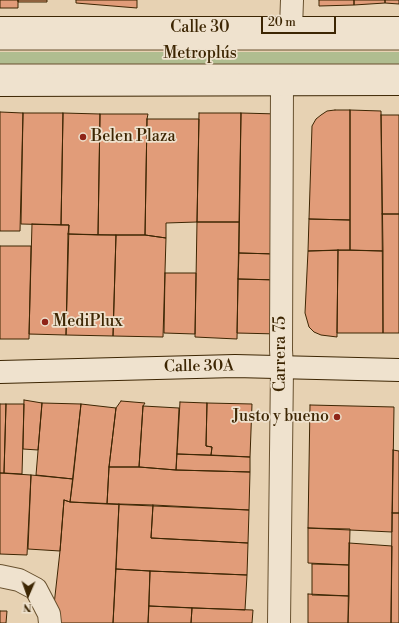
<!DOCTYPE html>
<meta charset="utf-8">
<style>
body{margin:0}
#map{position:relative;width:399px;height:623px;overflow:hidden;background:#e7d2b3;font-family:"Libre Bodoni",serif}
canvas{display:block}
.north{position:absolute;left:8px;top:575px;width:40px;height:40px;-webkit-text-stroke:3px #efe2ce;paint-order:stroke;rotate:182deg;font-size:11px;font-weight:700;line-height:16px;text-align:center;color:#3d2603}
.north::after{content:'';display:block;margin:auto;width:14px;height:18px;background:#3d2603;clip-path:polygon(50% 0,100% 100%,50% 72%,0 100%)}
.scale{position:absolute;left:261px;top:16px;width:75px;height:18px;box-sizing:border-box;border:2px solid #3d2603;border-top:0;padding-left:5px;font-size:12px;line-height:14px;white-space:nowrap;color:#3d2603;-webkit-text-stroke:3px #efe2ce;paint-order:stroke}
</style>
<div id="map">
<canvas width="399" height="623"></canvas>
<div class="north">N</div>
<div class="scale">20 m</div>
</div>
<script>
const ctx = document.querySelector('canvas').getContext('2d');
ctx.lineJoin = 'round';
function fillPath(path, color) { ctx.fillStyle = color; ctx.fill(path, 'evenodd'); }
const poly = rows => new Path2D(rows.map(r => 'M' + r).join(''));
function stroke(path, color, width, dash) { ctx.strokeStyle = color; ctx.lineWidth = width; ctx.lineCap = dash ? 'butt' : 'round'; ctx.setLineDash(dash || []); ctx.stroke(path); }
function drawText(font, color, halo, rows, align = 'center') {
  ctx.font = font + ' "Libre Bodoni",serif'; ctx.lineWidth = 3.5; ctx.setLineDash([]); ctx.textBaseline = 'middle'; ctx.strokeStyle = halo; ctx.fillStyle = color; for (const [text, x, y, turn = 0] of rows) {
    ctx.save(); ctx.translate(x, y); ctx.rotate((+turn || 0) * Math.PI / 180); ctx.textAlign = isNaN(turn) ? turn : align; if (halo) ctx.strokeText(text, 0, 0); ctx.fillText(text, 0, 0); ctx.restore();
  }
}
fillPath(poly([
 [0,52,399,52,399,64,0,64]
]), '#b0bd90');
const building = poly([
 [0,0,18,0,18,8,0,8,0,0],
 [18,0,47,0,47,2,18,2,18,0],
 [76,0,137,0,137,8,76,3,76,0],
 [319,0,354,0,354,5,319,6,319,0],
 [354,0,385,0,385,3,354,5,354,0],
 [385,0,399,0,399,4,385,3,385,0],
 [335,110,350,110,350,220,309,219,312,126,316,119,321,115,327,111,335,110],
 [350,110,381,111,383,251,350,250,350,110],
 [0,112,23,113,20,231,0,231,0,112],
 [23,113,63,113,61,225,21,224,23,113],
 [63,113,100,114,98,235,68,234,69,225,61,225,63,113],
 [199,113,241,113,239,222,197,222,199,113],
 [241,113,278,114,276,254,239,253,241,113],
 [100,114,148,114,147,119,145,235,98,235,100,114],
 [381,115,399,115,399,214,382,214,381,115],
 [147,119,199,119,197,222,166,223,166,238,145,235,147,119],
 [382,214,399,214,399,333,383,333,382,214],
 [309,219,350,220,350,250,308,251,309,219],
 [197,222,239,222,237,339,195,337,197,222],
 [32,224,69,225,66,335,29,334,32,224],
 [68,234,116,235,113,336,66,335,68,234],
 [116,235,145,235,166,238,163,337,113,336,116,235],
 [0,246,31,246,29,339,0,339,0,246],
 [338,250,383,251,383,333,337,333,338,250],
 [338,250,337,333,337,337,321,335,314,332,309,327,305,313,308,251,338,250],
 [239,253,276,254,279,280,238,279,239,253],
 [165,273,196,273,195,334,164,333,165,273],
 [238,279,279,280,278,334,237,333,238,279],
 [24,400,42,403,38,450,23,449,24,400],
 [121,401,145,403,143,406,139,467,109,467,116,408,121,401],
 [180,402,207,403,206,446,212,447,211,455,177,454,180,402],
 [42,403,81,404,73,479,36,475,42,403],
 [207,403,252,404,250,457,211,455,212,447,206,446,207,403],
 [0,404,6,404,4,473,0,473,0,404],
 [6,404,24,404,22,474,4,473,6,404],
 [81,404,116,408,109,467,107,504,70,502,81,404],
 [310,405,394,407,392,532,308,528,310,405],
 [143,406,179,408,176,470,139,467,143,406],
 [393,450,399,451,399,513,392,513,393,450],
 [177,454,250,457,250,472,176,470,177,454],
 [109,467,139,467,176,470,250,472,249,510,107,504,109,467],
 [0,473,31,475,27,555,0,554,0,473],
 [31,475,73,479,70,502,64,500,60,551,28,549,31,475],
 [64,500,70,502,119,504,113,623,52,623,60,551,64,500],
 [119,504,153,505,151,538,248,543,247,575,150,571,116,569,119,504],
 [153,505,249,510,248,543,151,538,153,505],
 [392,513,399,513,399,623,391,623,392,513],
 [308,528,350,529,349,565,308,563,308,528],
 [349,543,392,546,391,623,348,623,349,543],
 [312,564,349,565,349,596,312,595,312,564],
 [116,569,150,571,148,623,113,623,116,569],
 [150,571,247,575,245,610,149,606,150,571],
 [308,594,349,596,348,623,308,623,308,594],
 [149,606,192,608,191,623,148,623,149,606],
 [192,608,253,610,252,623,191,623,192,608],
 [0,611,7,611,6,623,0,623,0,611]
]);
fillPath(building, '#e19c79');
stroke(building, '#3d2603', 1);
const lane = poly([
 [0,44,399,44],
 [0,70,399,70]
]);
const street = poly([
 [291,28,292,0],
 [0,576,19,580,36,589,49,614,50,623],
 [279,623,282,368,281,350,282,84]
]);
const secondary = poly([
 [0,28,399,28],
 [0,85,399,84],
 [0,372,235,366,399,370]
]);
stroke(lane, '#68512f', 13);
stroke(street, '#68512f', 24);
stroke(secondary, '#3d2603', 24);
stroke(lane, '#efe2ce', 11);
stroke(street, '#efe2ce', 22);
stroke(secondary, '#efe2ce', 22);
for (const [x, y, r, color] of [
 [83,137,4,"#8f2418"],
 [45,322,4,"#8f2418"],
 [337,417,4,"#8f2418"]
]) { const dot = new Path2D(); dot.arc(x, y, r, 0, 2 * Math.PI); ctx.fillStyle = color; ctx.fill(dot); stroke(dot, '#efe2ce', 1.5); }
drawText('16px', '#3d2603', '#efe2ce', [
 ["Calle 30",200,28],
 ["Metroplús",200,54],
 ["Carrera 75",281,354,-90],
 ["Calle 30A",199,367,-1]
]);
drawText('16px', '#3d2603', '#efe2ce', [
 ["Belen Plaza",91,137],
 ["MediPlux",53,322],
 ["Justo y bueno",329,417,"right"]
], 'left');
</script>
